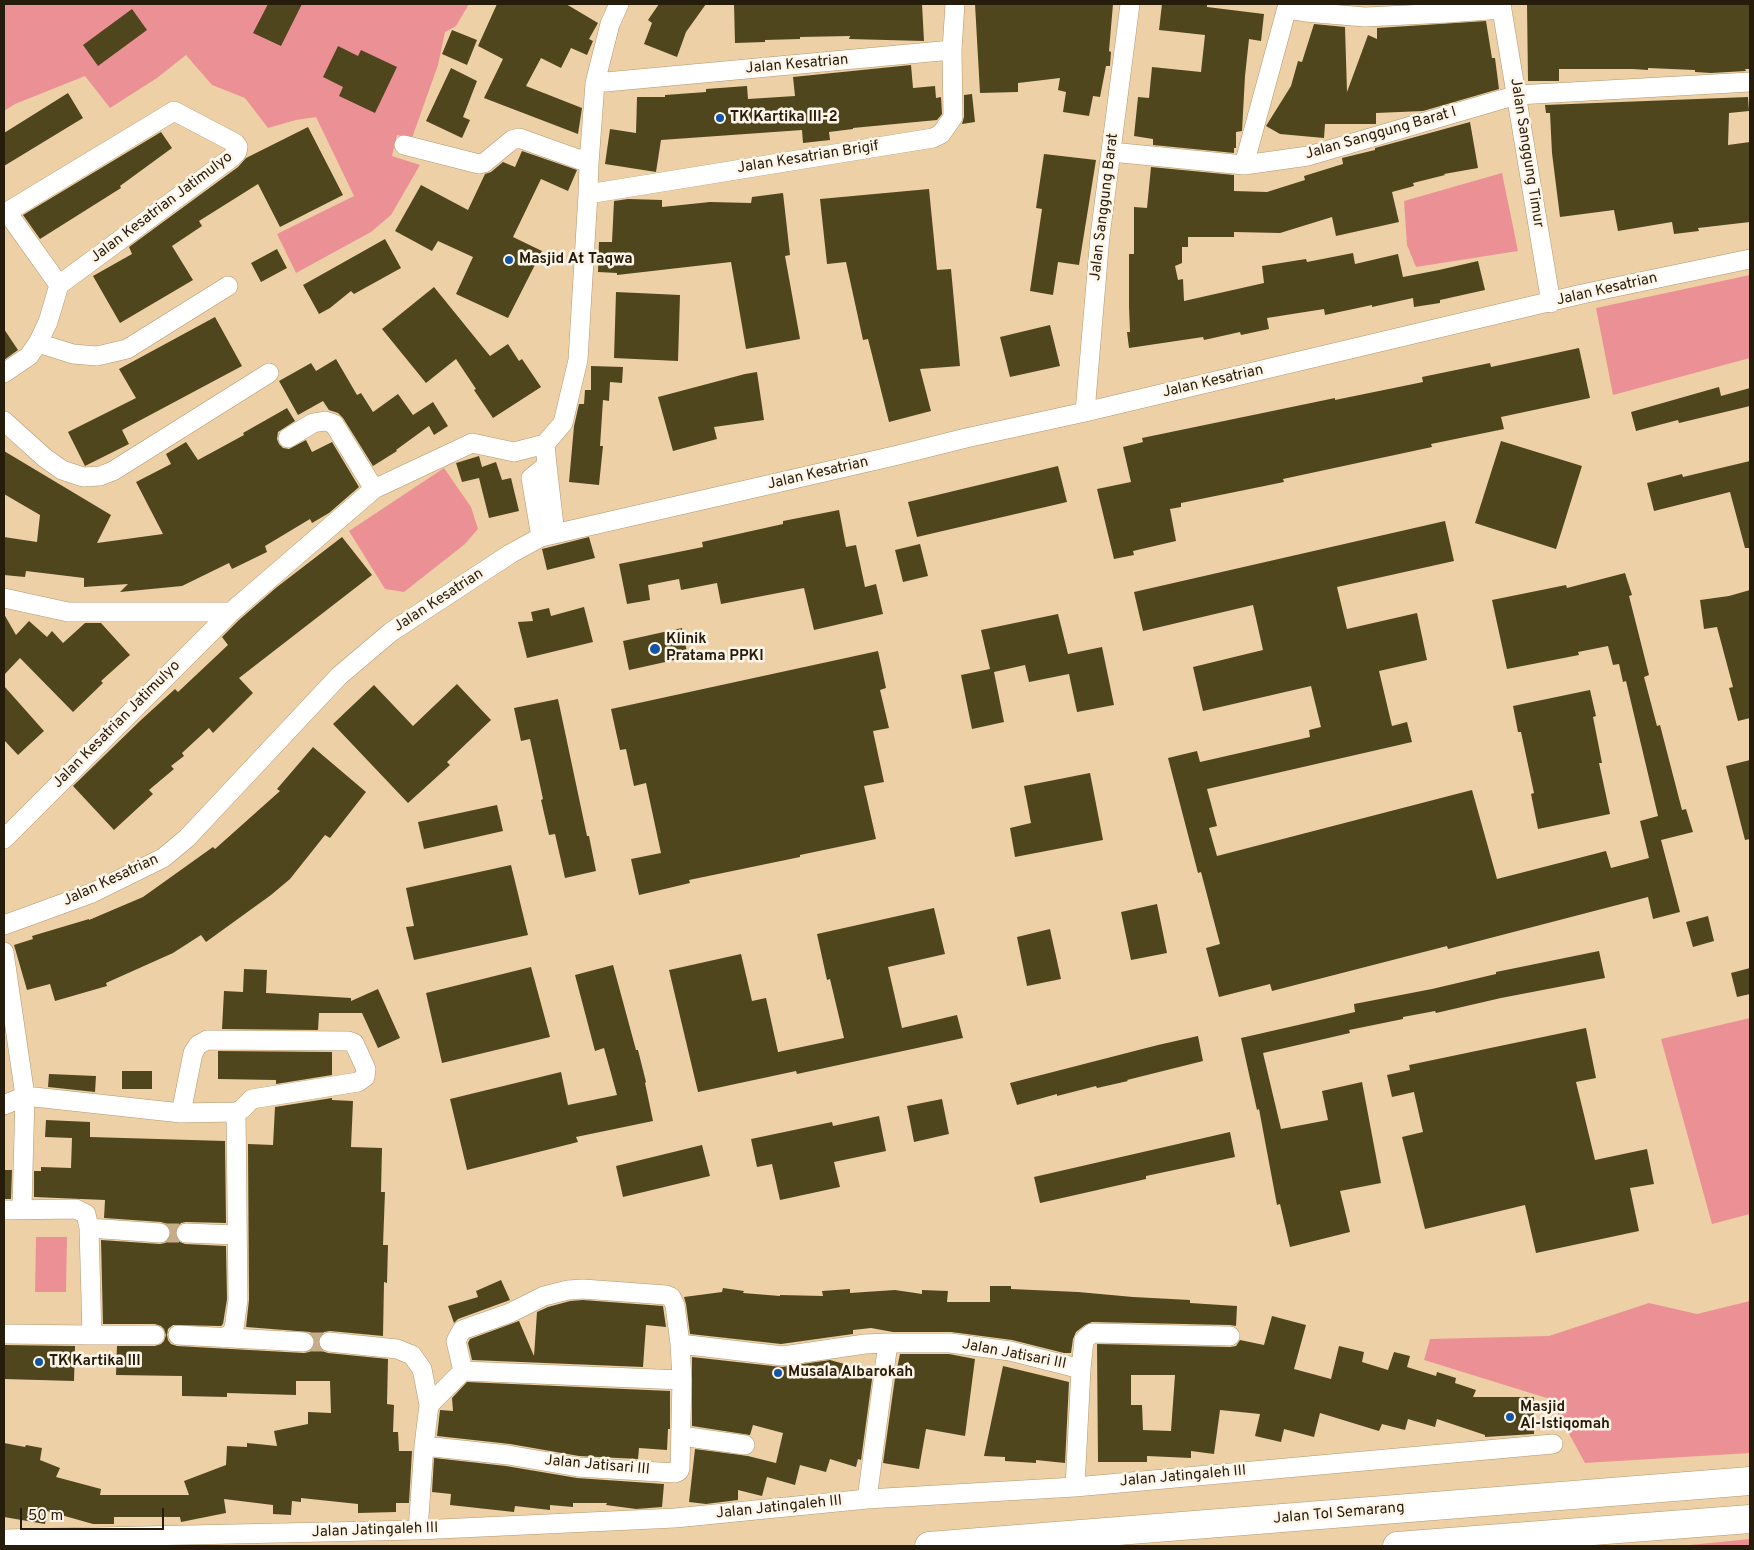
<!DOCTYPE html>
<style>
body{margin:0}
#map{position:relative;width:1754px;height:1550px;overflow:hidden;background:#eed0a6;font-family:Overpass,sans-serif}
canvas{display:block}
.frame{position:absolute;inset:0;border:5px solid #261c0b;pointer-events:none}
.scale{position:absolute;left:20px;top:1508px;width:144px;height:22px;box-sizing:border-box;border:2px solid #261c0b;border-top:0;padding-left:6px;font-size:15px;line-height:18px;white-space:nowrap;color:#261c0b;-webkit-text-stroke:4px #fef5e8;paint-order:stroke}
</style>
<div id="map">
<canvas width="1754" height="1550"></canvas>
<div class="frame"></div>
<div class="scale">50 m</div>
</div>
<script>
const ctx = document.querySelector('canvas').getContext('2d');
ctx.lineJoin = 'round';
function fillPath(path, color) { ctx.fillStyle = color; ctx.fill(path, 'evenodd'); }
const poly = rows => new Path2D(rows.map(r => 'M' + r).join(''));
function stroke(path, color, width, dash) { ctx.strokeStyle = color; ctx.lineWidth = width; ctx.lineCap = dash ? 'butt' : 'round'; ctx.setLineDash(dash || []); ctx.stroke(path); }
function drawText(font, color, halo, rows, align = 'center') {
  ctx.font = font + ' Overpass,sans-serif'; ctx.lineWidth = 5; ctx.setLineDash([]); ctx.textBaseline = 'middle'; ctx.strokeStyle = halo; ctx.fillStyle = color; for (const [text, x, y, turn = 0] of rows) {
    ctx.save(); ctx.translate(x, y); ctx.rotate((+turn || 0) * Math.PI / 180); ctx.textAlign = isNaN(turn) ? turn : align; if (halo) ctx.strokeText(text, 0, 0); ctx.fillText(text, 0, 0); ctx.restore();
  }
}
fillPath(poly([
 [4,4,469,4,456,26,445,32,438,65,412,138,397,135,392,156,420,165,391,215,371,232,296,273,277,234,354,196,316,117,296,120,268,128,245,98,212,85,186,55,157,78,110,108,85,76,15,104,4,111],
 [1502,173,1518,251,1416,267,1407,245,1404,201],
 [1750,275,1750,358,1613,395,1596,308],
 [444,468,471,507,478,529,465,544,404,592,385,589,349,531],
 [1750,1018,1750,1214,1712,1224,1661,1039],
 [36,1237,67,1237,66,1292,35,1292],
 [1750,1301,1750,1453,1585,1463,1550,1399,1424,1360,1430,1339,1549,1336,1649,1303,1697,1314],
 [1750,1539,1750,1546,1680,1546]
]), '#eb9196');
fillPath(poly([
 [268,4,302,4,281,46,253,33],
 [497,4,566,4,598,23,589,39,593,41,587,55,571,48,561,68,541,58,526,86,582,108,578,134,484,98,503,59,478,46],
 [659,4,706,4,686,32,677,57,644,44,652,23,648,20],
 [734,4,922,4,924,41,849,39,850,36,800,37,800,39,765,40,765,42,735,43],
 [975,4,1113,4,1109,51,1111,52,1110,66,1106,66,1100,97,1093,96,1089,116,1063,112,1066,92,1058,90,1060,78,1018,83,1018,92,980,93],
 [1162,4,1207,4,1207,7,1264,14,1261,41,1249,39,1245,76,1242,131,1236,132,1236,148,1234,148,1234,153,1153,145,1153,139,1134,136,1138,97,1149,98,1152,67,1201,72,1205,35,1159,30],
 [1527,4,1750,4,1750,69,1745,69,1746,71,1711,73,1695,72,1695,70,1648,68,1648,70,1633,69,1559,69,1559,81,1528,81],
 [132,9,147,30,98,66,83,45],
 [1486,21,1492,58,1495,58,1499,89,1423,111,1376,113,1376,124,1325,124,1324,138,1280,134,1266,126,1291,86,1298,61,1302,62,1314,24,1345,27,1347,92,1368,35,1377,39,1377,28],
 [452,30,477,40,467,65,442,54],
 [338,46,358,56,361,50,397,67,375,113,339,96,343,87,323,77],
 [911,65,913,88,935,86,936,98,941,97,942,114,937,120,853,128,853,129,829,132,830,140,803,143,802,130,661,140,656,172,605,164,610,129,636,133,637,97,665,97,665,95,706,92,706,89,747,86,748,99,795,96,793,77],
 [451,68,477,81,463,117,470,120,462,138,426,121],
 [68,93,83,118,4,166,4,133],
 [972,94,975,122,962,124,964,117,964,95],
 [1748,97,1749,111,1729,113,1728,145,1750,142,1750,222,1698,228,1699,231,1674,234,1672,222,1618,231,1614,210,1560,217,1552,153,1550,113,1546,113,1545,105],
 [1470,122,1478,168,1444,174,1445,175,1413,183,1414,186,1392,192,1399,222,1336,236,1332,217,1280,233,1234,232,1234,237,1188,237,1188,247,1182,247,1182,263,1175,266,1178,280,1183,279,1184,301,1264,283,1262,266,1306,259,1307,262,1353,253,1355,264,1398,254,1403,277,1439,270,1478,261,1485,290,1440,300,1440,303,1414,307,1413,298,1372,307,1372,305,1325,315,1324,309,1267,318,1269,329,1241,335,1240,332,1204,340,1203,337,1129,348,1127,332,1130,332,1129,307,1132,307,1129,307,1129,254,1134,254,1134,207,1147,208,1151,167,1234,175,1234,191,1267,192,1305,180,1304,176,1343,164,1342,158,1375,150,1375,148],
 [308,127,343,195,280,227,258,184,199,221,202,226,172,246,193,280,120,323,93,276,132,254,129,247,238,167,246,158],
 [161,132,172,148,120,186,121,188,40,239,23,215],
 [522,151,577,170,568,191,541,179,513,237,542,251,508,318,456,294,473,257,438,241,432,251,395,231,421,185,468,210,485,174,491,172,503,162,515,167],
 [1044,154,1096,160,1079,265,1058,262,1053,295,1030,291,1042,209,1036,208],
 [929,189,937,270,951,269,960,366,920,369,931,411,889,422,868,339,863,340,846,262,827,264,820,199],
 [783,193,790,255,785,256,800,339,746,349,731,262,617,275,617,273,598,272,599,242,612,242,614,201,628,199,662,200,662,207,710,202,751,203,752,197],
 [385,239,401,268,354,294,351,291,330,308,319,314,303,285],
 [277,249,287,268,261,282,251,263],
 [434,287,490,356,508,344,519,361,522,359,541,387,493,418,474,390,476,389,456,359,426,383,382,329],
 [616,292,680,295,678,361,614,358],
 [215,317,242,366,122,430,129,444,85,466,68,432,136,398,119,369],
 [1050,325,1060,366,1010,377,1000,337],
 [4,329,18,350,4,360],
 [1579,348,1590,398,1501,417,1504,429,1431,444,1432,447,1283,479,1284,482,1181,503,1181,507,1170,509,1176,541,1133,551,1134,555,1114,559,1097,489,1131,482,1123,447,1143,442,1142,438,1335,398,1335,400,1423,382,1422,377,1490,363,1491,367],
 [336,359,357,395,361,393,373,412,398,394,413,415,433,402,448,426,434,435,429,426,396,450,397,451,373,466,343,418,338,413,329,410,323,401,298,415,279,381,311,363,316,371],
 [591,366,623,367,622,383,610,382,609,401,603,400,600,446,603,446,599,485,569,482,574,426,579,404,584,404,585,390,591,390],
 [757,372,764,420,714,427,717,439,673,451,658,397,745,374],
 [1719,387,1721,396,1750,388,1750,406,1679,423,1678,420,1636,431,1631,412],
 [287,408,295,421,278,432,277,439,279,444,283,448,289,449,306,440,312,452,332,442,359,487,329,513,312,523,310,519,265,546,267,552,232,569,229,563,182,586,120,592,128,584,84,587,84,578,26,571,25,577,4,575,4,537,37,542,40,515,4,494,4,451,111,515,97,543,163,534,136,482,171,464,166,454,186,442,198,460,244,435,243,433],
 [1501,441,1582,466,1556,549,1475,523],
 [479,456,482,467,496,462,502,480,511,478,519,511,489,518,479,478,462,482,456,463],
 [1750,461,1750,548,1745,548,1730,492,1654,511,1647,483,1682,474,1683,477],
 [1058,466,1067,502,917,537,908,502],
 [839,510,846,547,856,545,865,587,876,584,883,614,814,630,804,588,721,604,717,583,681,590,679,579,648,585,650,600,627,604,619,564,703,547,702,542,783,524,783,521],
 [1445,521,1454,561,1337,587,1347,629,1417,613,1427,660,1379,671,1392,726,1407,722,1412,742,1207,789,1217,826,1209,828,1217,856,1472,790,1497,879,1606,851,1611,868,1649,858,1640,821,1658,816,1626,681,1623,682,1619,664,1613,665,1608,646,1578,652,1579,655,1507,669,1492,600,1566,585,1567,588,1625,573,1632,595,1629,596,1649,675,1644,677,1657,726,1660,725,1682,810,1686,809,1693,832,1661,840,1680,912,1653,919,1648,897,1448,949,1447,946,1272,991,1270,984,1219,997,1206,948,1220,944,1201,872,1198,873,1168,758,1197,751,1200,762,1310,737,1309,730,1321,727,1311,686,1203,711,1193,667,1263,650,1253,605,1143,631,1134,592],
 [342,537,372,575,239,678,253,693,213,733,209,728,182,753,184,756,171,766,174,769,149,790,153,794,114,830,73,786,141,720,175,689,178,692,228,645,222,637,239,620,277,587],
 [589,537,595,558,547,570,542,549],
 [920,544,928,576,903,582,895,550],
 [1750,590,1750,718,1738,721,1729,688,1733,687,1717,627,1704,629,1700,600,1729,596],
 [584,607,593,642,527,658,518,622,533,621,531,612,549,608,551,616],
 [4,614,16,635,29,621,47,637,52,631,63,643,85,623,101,623,130,655,101,681,103,683,73,712,20,658,4,675],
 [1058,614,1068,654,1102,647,1114,705,1077,712,1069,674,1029,682,1025,665,994,672,1004,722,972,729,961,675,990,669,981,630],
 [682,628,688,657,629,670,623,641],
 [878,651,886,688,880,690,889,728,873,731,884,782,864,786,876,839,800,855,800,857,689,880,690,883,639,895,631,859,661,853,646,783,634,786,626,749,620,750,611,709],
 [457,684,491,720,447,762,450,765,408,803,333,724,374,685,413,726],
 [4,686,44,731,18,755,4,740],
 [1590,690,1596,716,1593,717,1602,763,1599,763,1610,814,1538,829,1531,794,1534,793,1521,732,1518,732,1513,706],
 [558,699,587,836,589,836,596,871,565,878,555,834,549,835,541,800,543,799,530,739,521,741,514,708],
 [313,747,366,792,330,838,325,835,290,879,271,895,206,942,201,935,173,953,106,983,107,986,55,1001,50,984,27,990,14,945,33,939,32,936,89,919,89,920,143,897,213,847,215,849,280,791,277,789],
 [1750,760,1750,839,1745,840,1726,766],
 [1090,773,1103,840,1015,857,1010,828,1031,823,1024,786],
 [497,805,503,831,424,849,418,822],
 [511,865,528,935,414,960,406,927,414,926,406,888],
 [1157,904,1167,953,1131,960,1121,912],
 [934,908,945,954,888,967,902,1028,957,1015,963,1038,797,1074,796,1071,698,1092,669,970,741,954,752,1001,766,998,778,1052,844,1038,830,979,827,980,817,934],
 [1708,916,1714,941,1693,947,1686,922],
 [1050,929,1061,979,1027,986,1017,937],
 [1599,951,1605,978,1501,998,1436,1013,1435,1011,1403,1017,1403,1019,1349,1030,1350,1033,1263,1053,1281,1129,1328,1120,1322,1091,1362,1082,1381,1183,1340,1191,1350,1232,1290,1247,1280,1204,1277,1205,1259,1109,1257,1110,1241,1038,1355,1012,1354,1004,1432,989,1496,974,1496,972],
 [613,965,636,1050,638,1050,646,1082,645,1083,653,1121,576,1137,578,1142,467,1170,450,1099,561,1072,568,1105,617,1095,604,1048,595,1051,575,975],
 [531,967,550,1037,442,1063,426,993],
 [1750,968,1750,994,1737,997,1731,973],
 [244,969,267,970,266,993,351,998,351,1001,378,989,400,1038,378,1048,362,1013,319,1013,318,1030,222,1029,224,991,243,992],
 [1586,1028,1596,1078,1576,1082,1595,1160,1647,1149,1654,1184,1630,1188,1639,1231,1536,1253,1525,1205,1425,1229,1402,1137,1423,1132,1414,1092,1392,1097,1387,1075,1410,1070,1409,1065],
 [1198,1036,1203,1061,1127,1080,1128,1081,1097,1088,1096,1086,1057,1096,1057,1094,1017,1105,1010,1083,1158,1045],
 [218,1051,332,1052,332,1075,276,1084,276,1080,218,1079],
 [122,1071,152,1071,152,1089,122,1089],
 [49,1074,96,1076,95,1092,48,1087],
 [332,1098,332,1100,353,1101,351,1147,382,1148,381,1192,385,1192,383,1245,388,1245,387,1283,384,1282,383,1336,330,1331,324,1332,320,1336,318,1341,319,1346,322,1351,328,1353,388,1359,387,1404,394,1405,393,1432,398,1432,399,1451,412,1451,409,1503,396,1503,396,1512,358,1513,358,1504,301,1498,301,1502,292,1501,291,1515,273,1514,273,1505,224,1499,226,1513,181,1522,180,1517,114,1517,114,1524,93,1524,47,1511,45,1524,4,1517,4,1443,25,1447,26,1445,42,1448,40,1460,60,1468,56,1477,101,1489,100,1495,189,1495,184,1481,226,1465,227,1446,247,1447,247,1443,277,1446,274,1431,308,1424,308,1412,331,1413,330,1381,296,1381,296,1395,227,1393,227,1397,182,1396,182,1376,116,1375,117,1346,155,1346,161,1344,164,1341,166,1335,164,1329,161,1326,155,1324,103,1324,101,1240,160,1244,165,1243,169,1240,171,1234,170,1229,167,1224,161,1222,104,1218,105,1200,34,1197,34,1171,41,1171,41,1167,71,1168,72,1138,45,1137,46,1120,90,1122,90,1137,225,1141,226,1223,186,1222,181,1223,177,1227,175,1233,176,1238,180,1242,185,1244,226,1246,227,1299,223,1324,221,1326,173,1325,168,1329,167,1335,168,1340,171,1344,177,1346,304,1353,309,1352,313,1349,315,1343,314,1337,310,1332,246,1327,249,1300,248,1144,273,1145,275,1107],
 [942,1099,949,1134,914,1142,907,1106],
 [879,1116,886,1151,834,1162,840,1187,780,1200,772,1164,757,1167,751,1139,832,1122,833,1126],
 [1230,1132,1235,1157,1146,1176,1146,1179,1040,1203,1034,1177],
 [702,1145,710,1176,623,1197,616,1166],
 [4,1170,12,1170,11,1199,4,1199],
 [501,1280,510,1300,458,1319,454,1323,448,1306,478,1297,476,1291],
 [990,1286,1011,1286,1011,1289,1078,1292,1133,1297,1190,1300,1190,1303,1237,1306,1236,1326,1230,1325,1092,1322,1085,1325,1076,1332,1073,1339,1071,1353,1064,1353,1012,1340,951,1332,893,1332,871,1328,853,1330,853,1334,781,1344,690,1334,686,1304,684,1297,722,1292,723,1288,744,1291,743,1293,780,1296,780,1295,823,1296,822,1291,850,1289,850,1293,895,1290,922,1294,922,1290,948,1291,947,1302,990,1302],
 [583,1300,663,1306,666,1327,646,1325,643,1367,472,1360,468,1343,470,1339,519,1321,534,1356,537,1312,548,1307,570,1301],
 [1272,1316,1306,1325,1294,1369,1331,1379,1339,1346,1364,1352,1362,1362,1388,1370,1394,1352,1410,1356,1407,1367,1436,1376,1437,1372,1456,1378,1455,1383,1476,1390,1473,1397,1534,1397,1534,1434,1485,1437,1485,1435,1437,1419,1435,1427,1408,1419,1405,1430,1382,1424,1379,1431,1320,1413,1314,1437,1284,1429,1281,1442,1255,1436,1260,1414,1220,1410,1214,1454,1191,1451,1191,1458,1147,1456,1147,1462,1098,1462,1097,1344,1230,1347,1236,1346,1240,1340,1264,1345],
 [1131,1375,1175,1375,1171,1431,1143,1430,1142,1405,1131,1405],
 [4,1345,75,1346,74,1381,4,1379],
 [900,1354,949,1354,975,1359,965,1436,926,1429,919,1469,883,1463,895,1378],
 [692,1357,782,1367,830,1360,873,1372,861,1460,858,1459,856,1467,830,1459,826,1472,800,1465,795,1485,767,1477,762,1496,738,1490,738,1500,706,1504,689,1502,695,1449,748,1456,776,1463,783,1433,753,1425,750,1435,692,1426],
 [1003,1366,1069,1382,1065,1463,1036,1460,1036,1463,1005,1461,1005,1457,984,1456],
 [467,1382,670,1391,670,1429,668,1429,667,1450,639,1448,638,1459,579,1456,510,1444,437,1436,440,1410,453,1411,452,1398],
 [434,1458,506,1466,577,1478,664,1484,662,1507,636,1509,606,1505,607,1503,573,1503,573,1507,550,1505,550,1510,515,1506,514,1512,450,1505,451,1494,432,1492]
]), '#4f461e');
stroke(poly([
 [160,1233,186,1233],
 [304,1342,329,1342]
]), '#c6ac87', 19, [19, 9]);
const minor = poly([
 [1501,4,1551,303],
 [1287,9,1305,12,1365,17,1448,13,1502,9],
 [595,83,952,50],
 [404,145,479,164,484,163,512,140,519,138,589,163],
 [1111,152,1244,165,1308,156,1517,95,1750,82],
 [1244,165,1288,4],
 [588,194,933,138,941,134,953,117,952,50,955,4],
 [38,343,73,354,97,356,127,349,228,286],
 [4,373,29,356,38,343,48,322,59,285,231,158,237,152,238,147,235,143,174,111,7,212,59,285],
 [1085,412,1100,236,1130,4],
 [4,421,45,458,62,470,83,477,100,476,113,471,269,373],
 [288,438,313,423,325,421,334,424,374,489],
 [545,444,563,423,578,360,588,194,589,163,595,83,610,24,619,4],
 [547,465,555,534],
 [4,598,68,612,231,612],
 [4,839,231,612,374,489,472,443,514,452,545,444,547,465,531,478,541,537],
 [4,925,92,893,163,858,187,838,339,676,391,632,510,554,541,537,894,456,966,438,1085,412,1582,294,1750,259],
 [4,952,25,1096,22,1208],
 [4,1105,25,1096,181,1113,236,1112,242,1109,252,1099,358,1082,365,1077,366,1069,354,1043,348,1041,207,1040,198,1045,193,1053,181,1113],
 [4,1210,76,1209,86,1214,89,1228,92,1335,4,1334],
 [89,1228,160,1233],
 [186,1233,236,1235],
 [92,1335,155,1335],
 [178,1335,304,1342],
 [223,1338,230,1334,234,1329,238,1300,236,1112],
 [329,1342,397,1349,412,1355,422,1369,429,1405],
 [1081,1369,1084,1340,1092,1333,1230,1336],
 [463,1371,456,1341,462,1330,510,1313,544,1296,568,1290,583,1289,666,1295,671,1297,675,1305,680,1344,783,1356,865,1344,888,1343],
 [681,1436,745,1445],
 [424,1446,508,1455,578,1467,675,1473,679,1471,680,1468,682,1380,680,1344],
 [867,1499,888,1343,950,1343,1010,1351,1081,1369,1075,1487],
 [418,1530,424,1446,429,1405,463,1371,682,1380],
 [4,1539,418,1530,675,1518,867,1499,1075,1487,1553,1444]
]);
const highway = poly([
 [929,1546,1750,1481],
 [1397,1546,1750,1519]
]);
stroke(minor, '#b2966e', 20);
stroke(highway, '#b2966e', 29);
stroke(minor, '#fff', 19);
stroke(highway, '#fff', 28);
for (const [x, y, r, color] of [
 [720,118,5,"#1355a5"],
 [509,260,5,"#1355a5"],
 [655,649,6,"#1355a5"],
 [39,1362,5,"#1355a5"],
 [778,1373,5,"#1355a5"],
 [1510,1417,5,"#1355a5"]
]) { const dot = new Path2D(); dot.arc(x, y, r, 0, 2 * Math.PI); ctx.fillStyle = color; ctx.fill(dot); stroke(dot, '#fef5e8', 2); }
drawText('15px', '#261c0b', '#fef5e8', [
 ["Jalan Kesatrian",797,65,-5],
 ["Jalan Sanggung Barat I",1381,134,-16],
 ["Jalan Sanggung Timur",1526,153,81],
 ["Jalan Kesatrian Brigif",808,158,-9],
 ["Jalan Sanggung Barat",1105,207,-83],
 ["Jalan Kesatrian Jatimulyo",162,208,-37],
 ["Jalan Kesatrian",1607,290,-13],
 ["Jalan Kesatrian",1213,382,-13],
 ["Jalan Kesatrian",818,474,-13],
 ["Jalan Kesatrian",439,601,-33],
 ["Jalan Kesatrian Jatimulyo",117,725,-45],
 ["Jalan Kesatrian",111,881,-25],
 ["Jalan Jatisari III",1014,1355,11],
 ["Jalan Jatisari III",597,1466,5],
 ["Jalan Jatingaleh III",1183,1477,-5],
 ["Jalan Jatingaleh III",779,1508,-6],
 ["Jalan Tol Semarang",1339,1514,-5],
 ["Jalan Jatingaleh III",375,1531,-2]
]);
drawText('bold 15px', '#261c0b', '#fef5e8', [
 ["TK Kartika III-2",730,118],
 ["Masjid At Taqwa",519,260],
 ["Klinik",666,640],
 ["Pratama PPKI",666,657],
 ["TK Kartika III",49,1362],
 ["Musala Albarokah",788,1373],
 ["Masjid",1520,1408],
 ["Al-Istiqomah",1520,1425]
], 'left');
</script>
